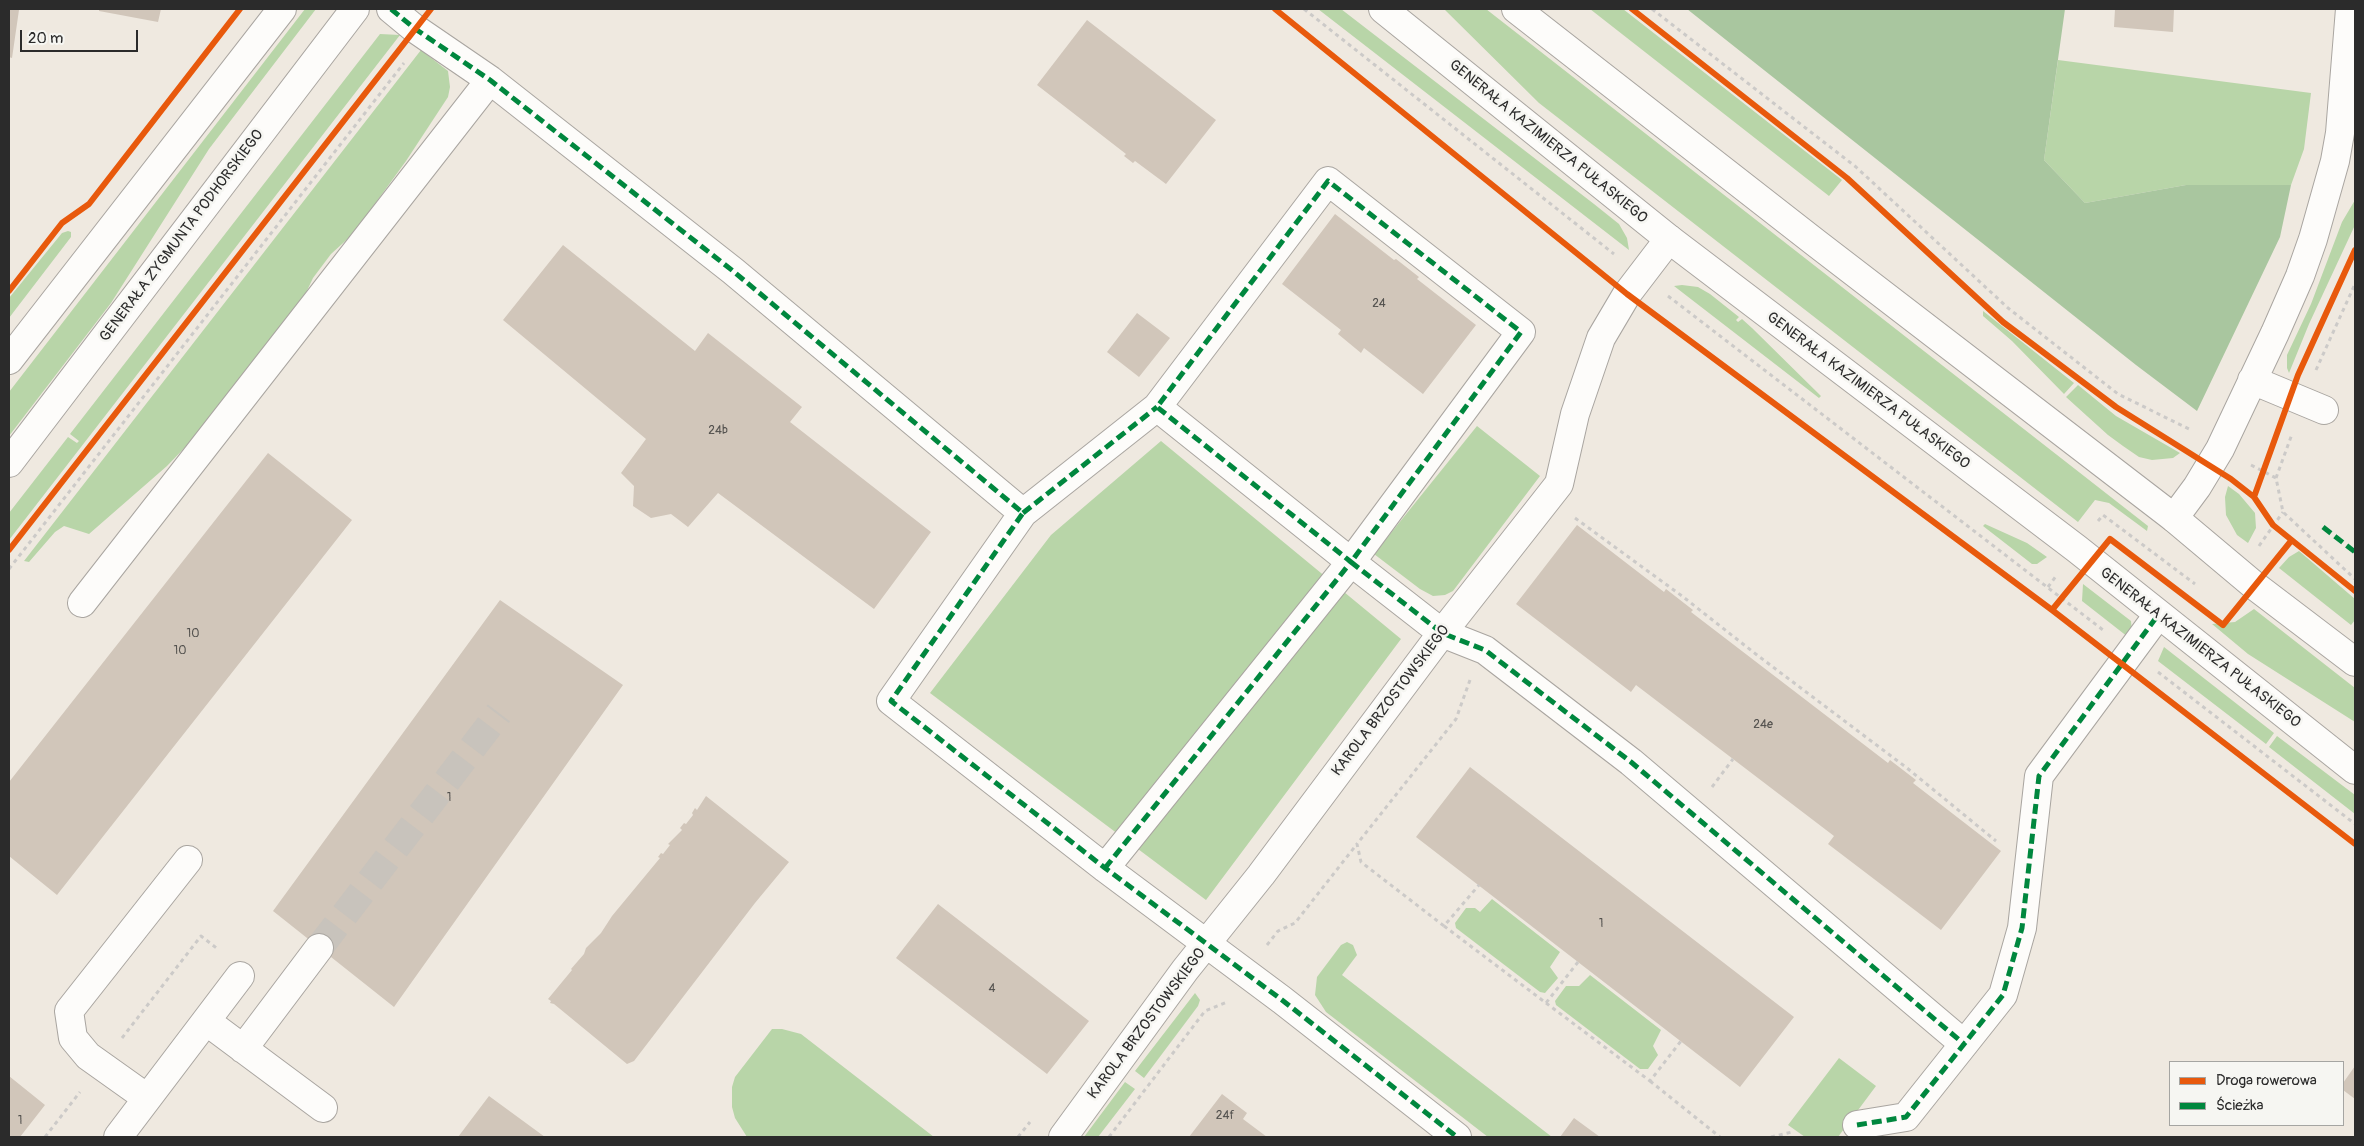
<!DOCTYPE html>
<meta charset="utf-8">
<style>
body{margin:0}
#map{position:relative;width:2364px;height:1146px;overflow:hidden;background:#efe9e0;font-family:Pangolin,sans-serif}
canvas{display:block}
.frame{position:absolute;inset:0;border:10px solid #2b2b2b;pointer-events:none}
.legend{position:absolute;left:2169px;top:1061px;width:175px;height:65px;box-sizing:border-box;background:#f6f6f2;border:1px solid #a5a5a2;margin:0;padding:6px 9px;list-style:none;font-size:15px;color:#2b2b2b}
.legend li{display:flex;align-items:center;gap:10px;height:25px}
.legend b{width:25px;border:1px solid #a5a5a2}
.scale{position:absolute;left:20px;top:30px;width:118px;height:22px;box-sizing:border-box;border:2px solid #2b2b2b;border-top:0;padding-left:6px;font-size:15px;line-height:18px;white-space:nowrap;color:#2b2b2b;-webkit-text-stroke:4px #f6f6f2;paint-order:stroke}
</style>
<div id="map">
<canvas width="2364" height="1146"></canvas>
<div class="frame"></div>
<ul class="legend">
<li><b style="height:6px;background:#e8590c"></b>Droga rowerowa</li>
<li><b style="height:6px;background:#00873e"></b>Ścieżka</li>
</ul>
<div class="scale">20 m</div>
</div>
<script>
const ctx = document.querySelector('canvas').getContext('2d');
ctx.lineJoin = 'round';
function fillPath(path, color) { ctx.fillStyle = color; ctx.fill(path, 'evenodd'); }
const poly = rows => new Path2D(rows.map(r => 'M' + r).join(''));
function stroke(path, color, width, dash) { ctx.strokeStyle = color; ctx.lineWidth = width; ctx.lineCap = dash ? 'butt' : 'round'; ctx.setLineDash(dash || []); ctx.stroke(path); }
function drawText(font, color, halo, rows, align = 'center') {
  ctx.font = font + ' Pangolin,sans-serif'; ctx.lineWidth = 5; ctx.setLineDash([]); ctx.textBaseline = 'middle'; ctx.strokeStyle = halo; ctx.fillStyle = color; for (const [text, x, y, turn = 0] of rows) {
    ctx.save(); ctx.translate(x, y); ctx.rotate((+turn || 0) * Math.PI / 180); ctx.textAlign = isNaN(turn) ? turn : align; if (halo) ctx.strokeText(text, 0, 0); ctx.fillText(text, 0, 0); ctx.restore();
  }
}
fillPath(poly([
 [305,9,316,9,209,149,111,303,9,436,9,392],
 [1318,9,1341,9,1594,204,1619,224,1627,238,1629,250],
 [1444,9,1486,9,2148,526,2147,531,2109,503,2095,500,2078,522,1539,103],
 [1590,9,1623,9,1842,180,1829,196],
 [380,34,400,35,9,540,9,513,68,437,77,443,79,441,70,434],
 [421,50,448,71,450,87,448,97,406,161,353,234,331,254,313,278,303,299,192,440,167,466,89,534,64,526,55,532,29,562,24,561],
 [2058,60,2311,93,2304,149,2291,185,2186,185,2085,203,2044,160],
 [2355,200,2355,225,2309,324,2289,373,2287,368,2287,355,2311,304,2342,222],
 [68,231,71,232,71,237,9,318,9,298,62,233],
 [1682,285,1698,287,1710,294,1739,317,1736,320,1738,322,1742,319,1752,328,1821,396,1819,398,1674,286],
 [1983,311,2074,383,2064,394,2012,341,1983,316],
 [2078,385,2116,416,2180,453,2173,458,2152,460,2139,457,2123,446,2108,435,2066,397],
 [1477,426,1540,476,1453,591,1445,595,1433,596,1420,589,1374,554],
 [1161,441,1401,639,1206,900,930,693,1051,535],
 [2228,486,2239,494,2255,513,2256,528,2248,543,2237,535,2226,515,2225,497],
 [1985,524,2027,543,2047,557,2037,564,2032,564,1983,526],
 [2299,551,2355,599,2355,620,2351,625,2279,568,2289,557],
 [2083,584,2131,621,2132,632,2128,637,2082,601],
 [2254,609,2355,688,2355,722,2248,654,2212,624,2235,622],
 [2164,647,2274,733,2266,744,2158,661],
 [2277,736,2355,795,2355,814,2269,747],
 [1492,899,1560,952,1550,967,1558,978,1545,993,1540,992,1456,928,1455,923,1466,908,1475,908,1480,912],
 [1347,942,1353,945,1357,955,1342,975,1552,1137,1488,1137,1326,1012,1315,995,1317,977,1341,945],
 [1590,975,1661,1030,1653,1046,1658,1055,1648,1069,1640,1069,1556,1005,1555,1001,1566,986,1579,986],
 [1195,993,1200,1000,1198,1006,1144,1078,1135,1071],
 [772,1029,782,1029,801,1034,934,1137,747,1137,735,1118,732,1107,732,1087,735,1077],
 [1839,1058,1876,1086,1838,1137,1805,1137,1788,1125],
 [1125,1082,1135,1089,1098,1137,1084,1137]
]), '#b8d5a8');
fillPath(poly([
 [1687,9,2065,9,2044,160,2085,203,2186,185,2291,185,2280,237,2197,411,2136,365]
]), '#a9c69f');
fillPath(poly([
 [9,9,19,10,12,58,9,57],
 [99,9,161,9,158,22,99,11],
 [2115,9,2174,9,2173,32,2114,27],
 [1087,20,1216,120,1166,184,1135,161,1133,163,1124,156,1126,154,1037,85],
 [1335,214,1394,260,1396,259,1419,277,1417,279,1476,325,1423,394,1364,348,1361,353,1338,334,1341,330,1282,284],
 [563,245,695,351,708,333,802,407,790,422,931,532,874,609,718,493,688,527,671,514,651,518,633,506,634,486,621,473,646,439,503,320],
 [1137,313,1170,338,1139,377,1107,352],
 [268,453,352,520,57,895,9,856,9,782],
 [1577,525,1664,592,1666,589,1693,610,1691,612,1888,763,1890,760,1916,780,1913,783,2001,851,1941,930,1828,844,1834,836,1636,685,1631,692,1516,604],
 [500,600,623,685,394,1007,273,911],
 [1470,767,1794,1017,1740,1087,1416,837],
 [706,796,789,862,755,903,634,1061,627,1064,554,1004,550,1003,551,1001,548,999,572,970,571,969,584,954,586,948,601,933,612,916,660,858,658,857,661,853,663,854,670,845,668,844,682,830,680,828,684,823,686,824,693,815,692,813,695,808,697,810],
 [938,904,1089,1021,1047,1074,896,958],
 [2355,1066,2355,1099,2343,1090,2343,1083],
 [9,1076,45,1105,20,1137,9,1137],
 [1222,1094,1247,1113,1243,1119,1267,1137,1189,1137],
 [489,1096,545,1137,458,1137],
 [1574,1118,1600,1137,1560,1137]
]), '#d1c6ba');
stroke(poly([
 [319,948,499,713]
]), '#c8c3bc', 28, [28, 14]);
const minor = poly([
 [391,9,414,28,490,80,733,271,1023,513,891,701,1105,868,1282,1000,1457,1137],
 [2252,380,2324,410],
 [1023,513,1157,407],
 [2174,518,2197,487,2220,449,2275,333,2300,276,2313,239,2335,161,2340,133,2350,9],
 [82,603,490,80],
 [1105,868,1351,562,1157,407,1328,181,1521,332,1351,562,1442,633,1485,650,1631,762,1964,1044],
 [206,1021,323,1108],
 [243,1049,319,948],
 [147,1098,88,1056,73,1038,69,1011,188,860],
 [1857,1125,1906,1117,2003,995,2022,928,2039,776,2158,615],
 [118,1137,240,976],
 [1063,1137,1185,970,1261,875,1442,633,1559,484,1575,414,1601,338,1627,294,1669,239]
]);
const major = poly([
 [1383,9,1669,239,2077,549,2355,770],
 [1516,9,1816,243,2174,518,2255,586,2355,662],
 [9,360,282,9],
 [9,463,355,9]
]);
stroke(minor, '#a9a5a0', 30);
stroke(major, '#a9a5a0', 30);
stroke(poly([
 [1304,9,1614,254],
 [1652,9,1856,167,2008,308,2118,394,2191,430],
 [1668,296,2103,630],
 [2316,370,2355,284],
 [2251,465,2276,478,2283,512,2355,579],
 [2276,478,2292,434],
 [1575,518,1682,596,1757,655,1907,768,1996,841],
 [2098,521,2103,515,2195,584],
 [2259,546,2283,512],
 [9,569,404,63],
 [2048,587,2056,576],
 [2158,672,2355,824],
 [1470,680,1456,719,1357,844,1361,862,1444,926,1479,885],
 [1712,787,1733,759],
 [1444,926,1546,1003,1578,962],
 [1267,945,1278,931,1295,923,1357,844],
 [1546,1003,1650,1081,1681,1041],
 [122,1038,201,936,219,950],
 [1650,1081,1720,1137],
 [45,1137,80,1092],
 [1018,1137,1030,1122],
 [1109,1137,1205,1011,1227,1002],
 [1771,1137,1792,1132]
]), '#cccac8', 3, [4, 4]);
stroke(minor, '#fdfcfa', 28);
stroke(major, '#fdfcfa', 28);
stroke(poly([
 [391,9,414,28,490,80,733,271,1023,513,891,701,1105,868,1282,1000,1457,1137],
 [1023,513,1157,407],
 [2323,527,2355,552],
 [1105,868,1351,562,1157,407,1328,181,1521,332,1351,562,1442,633,1485,650,1631,762,1964,1044],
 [1857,1125,1906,1117,2003,995,2022,928,2039,776,2158,615]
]), '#00873e', 5, [10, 5]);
stroke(poly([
 [1275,9,1627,294,2052,610,2355,844],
 [1632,9,1847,178,2003,322,2116,407,2231,479,2254,497,2273,525,2355,591],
 [9,291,62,223,89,204,240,9],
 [2254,497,2298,375,2355,250],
 [9,550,431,9],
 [2052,610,2110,539,2223,625,2291,541]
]), '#e8590c', 6);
drawText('12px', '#54524f', null, [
 ["24",1379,304],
 ["24b",718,431],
 ["10",193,634],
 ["10",180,651],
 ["24e",1763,725],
 ["1",449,798],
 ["1",1601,924],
 ["4",992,989],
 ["24f",1225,1116],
 ["1",20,1121]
]);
drawText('15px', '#2b2b2b', '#f6f6f2', [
 ["GENERAŁA KAZIMIERZA PUŁASKIEGO",1548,142,39],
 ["GENERAŁA ZYGMUNTA PODHORSKIEGO",182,236,-53],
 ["GENERAŁA KAZIMIERZA PUŁASKIEGO",1868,391,37],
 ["GENERAŁA KAZIMIERZA PUŁASKIEGO",2200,648,38],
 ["KAROLA BRZOSTOWSKIEGO",1391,701,-53],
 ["KAROLA BRZOSTOWSKIEGO",1147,1024,-53]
]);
</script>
